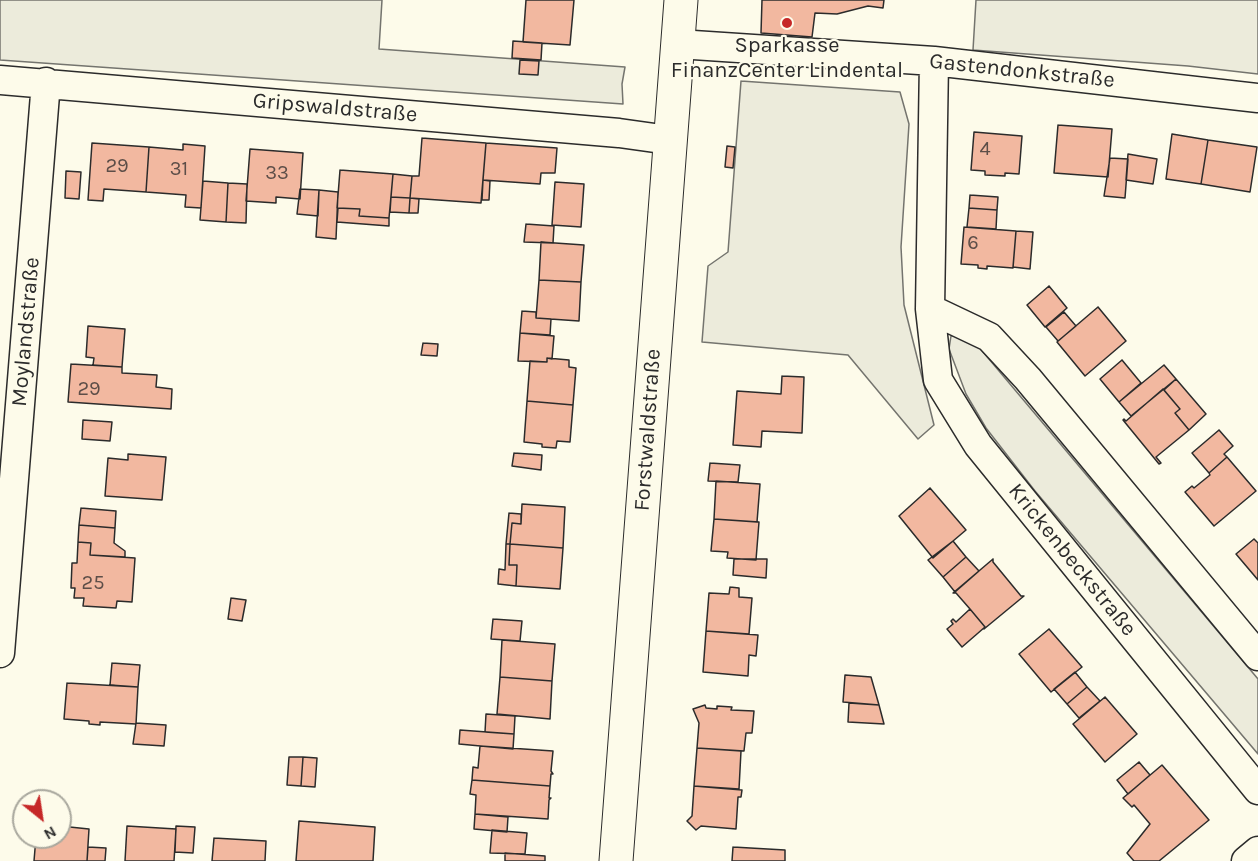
<!DOCTYPE html>
<meta charset="utf-8">
<style>
body{margin:0}
#map{position:relative;width:1258px;height:861px;overflow:hidden;background:#fdfbea;font-family:Karla,sans-serif}
canvas{display:block}
.north{position:absolute;left:12px;top:789px;width:60px;height:60px;box-sizing:border-box;background:#fdfbea;border:2px solid #a9a89e;border-radius:50%;rotate:150deg;font-size:16px;font-weight:700;line-height:24px;text-align:center;color:#2b2b2b}
.north::after{content:'';display:block;margin:auto;width:21px;height:27px;background:#c62828;clip-path:polygon(50% 0,100% 100%,50% 72%,0 100%)}
</style>
<div id="map">
<canvas width="1258" height="861"></canvas>
<div class="north">N</div>
</div>
<script>
const ctx = document.querySelector('canvas').getContext('2d');
ctx.lineJoin = 'round';
function fillPath(path, color) { ctx.fillStyle = color; ctx.fill(path, 'evenodd'); }
const poly = rows => new Path2D(rows.map(r => 'M' + r).join(''));
function stroke(path, color, width, dash) { ctx.strokeStyle = color; ctx.lineWidth = width; ctx.lineCap = dash ? 'butt' : 'round'; ctx.setLineDash(dash || []); ctx.stroke(path); }
function drawText(font, color, halo, rows, align = 'center') {
  ctx.font = font + ' Karla,sans-serif'; ctx.lineWidth = 4.5; ctx.setLineDash([]); ctx.textBaseline = 'middle'; ctx.strokeStyle = halo; ctx.fillStyle = color; for (const [text, x, y, turn = 0] of rows) {
    ctx.save(); ctx.translate(x, y); ctx.rotate((+turn || 0) * Math.PI / 180); ctx.textAlign = isNaN(turn) ? turn : align; if (halo) ctx.strokeText(text, 0, 0); ctx.fillText(text, 0, 0); ctx.restore();
  }
}
const green = poly([
 [0,0,382,0,379,49,625,67,622,84,623,104,0,60,0,0],
 [976,0,1258,0,1258,74,1188,66,973,50,976,0],
 [741,81,900,92,909,124,901,247,904,305,934,425,918,439,848,355,702,342,708,266,728,252,741,81],
 [961,334,973,340,1258,679,1258,754,1035,491,986,428,966,394,949,349,951,336,961,334]
]);
fillPath(green, '#ecebdb');
stroke(green, '#74746e', 1.5);
const building = poly([
 [526,0,574,0,570,45,523,42,526,0],
 [762,0,884,0,883,8,868,6,837,14,815,13,812,37,761,33,762,0],
 [513,41,542,43,541,60,512,58,513,41],
 [520,60,539,61,538,75,519,74,520,60],
 [1058,125,1112,129,1108,177,1054,173,1058,125],
 [974,132,1022,136,1019,174,1005,173,1005,176,985,175,985,171,971,170,974,132],
 [1172,134,1208,140,1201,184,1166,179,1172,134],
 [422,138,486,143,481,203,410,198,412,176,419,176,422,138],
 [1208,140,1257,147,1250,192,1201,184,1208,140],
 [92,143,149,147,146,192,104,189,103,201,88,200,92,143],
 [486,143,557,148,555,173,541,173,540,184,483,180,486,143],
 [183,144,205,146,201,208,185,207,186,195,146,192,149,147,183,150,183,144],
 [727,146,735,147,733,168,725,167,727,146],
 [250,149,303,153,300,199,276,197,276,203,246,201,250,149],
 [1128,154,1157,159,1153,184,1126,180,1128,154],
 [1110,158,1128,159,1125,198,1104,196,1110,158],
 [340,170,393,174,389,218,359,216,360,209,337,208,340,170],
 [66,171,81,172,79,199,65,198,66,171],
 [393,174,412,176,410,198,391,197,393,174],
 [483,180,490,181,489,200,482,200,483,180],
 [203,181,228,183,226,222,200,220,203,181],
 [555,182,584,184,581,227,552,225,555,182],
 [228,183,247,184,246,223,226,222,228,183],
 [300,189,319,190,318,216,297,214,300,189],
 [319,190,338,192,336,239,316,237,319,190],
 [970,195,998,197,997,210,969,208,970,195],
 [391,197,410,198,409,213,390,212,391,197],
 [410,198,419,199,418,213,409,213,410,198],
 [338,208,360,209,359,216,389,218,389,226,337,222,338,208],
 [969,208,997,210,996,229,967,227,969,208],
 [526,224,554,226,553,243,524,242,526,224],
 [964,227,1016,231,1013,268,987,266,987,269,978,268,978,265,961,264,964,227],
 [1016,231,1033,232,1030,269,1013,267,1016,231],
 [541,242,584,245,581,282,539,280,541,242],
 [539,280,581,282,579,321,536,318,539,280],
 [1049,286,1067,308,1045,327,1027,305,1049,286],
 [1098,307,1126,341,1085,376,1057,342,1098,307],
 [522,311,536,312,536,318,551,319,550,335,520,333,522,311],
 [1064,312,1076,326,1058,341,1046,327,1064,312],
 [88,326,125,329,122,367,93,365,94,358,86,357,88,326],
 [520,333,554,336,552,359,547,358,547,362,518,361,520,333],
 [423,343,438,344,437,356,421,355,423,343],
 [547,358,569,360,569,367,576,368,573,405,527,401,530,361,547,362,547,358],
 [1122,360,1141,383,1119,402,1100,379,1122,360],
 [71,364,122,367,122,373,157,375,156,387,172,389,171,409,68,402,71,364],
 [1164,365,1176,379,1131,416,1119,402,1164,365],
 [782,376,804,377,802,433,762,431,761,447,733,445,737,391,781,394,782,376],
 [1176,379,1206,414,1189,430,1175,413,1180,409,1164,390,1176,379],
 [1163,389,1180,409,1175,413,1189,430,1156,457,1161,463,1159,464,1123,420,1124,419,1126,421,1163,389],
 [527,401,573,405,570,442,557,441,556,448,542,447,542,444,524,442,527,401],
 [83,420,112,422,110,441,82,439,83,420],
 [1219,430,1233,446,1224,454,1227,457,1209,473,1192,453,1219,430],
 [514,453,542,455,541,470,512,466,514,453],
 [128,454,166,457,162,500,105,496,108,458,128,460,128,454],
 [1227,457,1256,491,1214,526,1185,492,1192,486,1194,488,1210,475,1209,473,1227,457],
 [710,463,740,465,738,482,708,481,710,463],
 [716,481,760,484,757,522,714,519,716,481],
 [930,488,966,530,933,558,899,516,930,488],
 [522,504,565,507,563,548,510,544,512,523,521,524,522,504],
 [81,508,116,511,115,528,79,525,81,508],
 [509,513,521,514,521,524,512,523,510,544,506,544,509,513],
 [714,519,759,522,756,560,727,558,728,552,711,551,714,519],
 [79,525,115,528,114,543,125,551,125,557,90,555,91,543,78,542,79,525],
 [1254,539,1258,543,1258,580,1236,554,1254,539],
 [953,541,966,557,943,577,928,560,953,541],
 [78,542,91,543,90,555,135,558,132,602,117,601,116,608,83,606,84,598,74,598,75,588,71,588,72,563,77,563,78,542],
 [506,544,510,544,509,565,517,565,516,586,498,584,499,569,505,570,506,544],
 [510,544,563,548,560,589,516,586,517,565,509,565,510,544],
 [966,557,979,571,955,592,943,577,966,557],
 [734,559,767,559,766,578,733,575,734,559],
 [993,559,993,562,1021,596,1024,596,984,629,985,627,970,609,956,593,953,593,993,559],
 [730,587,739,588,739,597,752,598,749,634,706,631,709,593,729,594,730,587],
 [231,598,246,600,242,621,228,619,231,598],
 [970,609,985,627,962,647,947,629,953,624,951,621,953,619,956,622,970,609],
 [493,619,522,621,520,641,491,639,493,619],
 [1049,629,1082,667,1051,692,1019,654,1049,629],
 [706,631,758,635,756,656,749,655,748,676,703,672,706,631],
 [502,640,555,644,552,681,500,677,502,640],
 [112,663,140,665,138,687,110,685,112,663],
 [1075,672,1087,687,1067,704,1054,689,1075,672],
 [845,675,871,677,879,705,843,702,845,675],
 [500,677,552,681,550,719,497,714,500,677],
 [67,683,138,687,136,724,100,722,100,725,89,724,89,721,64,719,67,683],
 [1087,687,1100,701,1079,718,1067,704,1087,687],
 [1105,697,1137,734,1105,762,1073,724,1105,697],
 [849,703,879,705,884,724,848,722,849,703],
 [705,705,706,708,717,709,717,706,732,707,731,710,754,711,752,733,746,733,744,751,697,748,699,723,693,709,705,705],
 [486,714,515,716,514,734,485,732,486,714],
 [136,723,166,725,164,746,133,744,136,723],
 [460,730,514,734,513,749,459,744,460,730],
 [480,746,553,751,551,771,553,774,551,774,550,786,472,780,473,767,478,768,480,746],
 [697,748,741,751,739,789,694,786,697,748],
 [289,757,303,757,301,786,287,785,289,757],
 [303,757,317,758,315,787,301,786,303,757],
 [1139,762,1150,775,1128,794,1117,780,1139,762],
 [1162,765,1209,820,1159,861,1134,861,1127,853,1150,824,1134,805,1132,807,1123,798,1162,765],
 [472,780,550,786,549,798,551,798,549,800,548,819,475,814,476,795,470,794,472,780],
 [694,786,742,790,741,797,738,797,736,829,701,826,696,830,687,821,692,816,694,786],
 [475,814,508,817,507,832,474,829,475,814],
 [299,821,375,827,373,861,296,861,299,821],
 [60,826,89,829,87,861,34,861,36,837,60,837,60,826],
 [127,826,176,829,174,861,125,861,127,826],
 [176,826,195,827,193,853,175,852,176,826],
 [492,830,527,833,525,854,490,853,492,830],
 [214,838,266,841,265,861,212,861,214,838],
 [88,847,106,848,105,861,87,861,88,847],
 [733,847,785,850,785,861,732,861,733,847],
 [505,853,545,856,545,861,505,861,505,853]
]);
fillPath(building, '#f2b8a0');
stroke(building, '#2b2b2b', 1.5);
const minor = poly([
 [678,44,934,61,1258,98],
 [934,61,930,309,938,380,978,445,1258,790],
 [0,80,619,133,669,140],
 [930,309,989,337,1028,379,1258,656],
 [0,653,46,82],
 [1246,861,1258,851]
]);
const tertiary = poly([
 [616,861,681,0]
]);
stroke(minor, '#2b2b2b', 31);
stroke(tertiary, '#2b2b2b', 35);
stroke(minor, '#fdfbea', 28);
stroke(tertiary, '#fdfbea', 33);
for (const [x, y, r, color] of [
 [787,23,6,"#c62828"]
]) { const dot = new Path2D(); dot.arc(x, y, r, 0, 2 * Math.PI); ctx.fillStyle = color; ctx.fill(dot); stroke(dot, '#fdfbea', 2); }
drawText('20px', '#5d4e48', null, [
 ["4",985,149],
 ["29",117,166],
 ["31",179,169],
 ["33",277,173],
 ["6",973,243],
 ["29",89,389],
 ["25",93,583]
]);
drawText('22px', '#2b2b2b', '#fdfbea', [
 ["Sparkasse",787,46],
 ["FinanzCenter Lindental",787,71]
]);
drawText('22px', '#2b2b2b', '#fdfbea', [
 ["Gastendonkstraße",1022,71,6],
 ["Gripswaldstraße",335,108,5],
 ["Moylandstraße",26,332,-85],
 ["Forstwaldstraße",648,430,-86],
 ["Krickenbeckstraße",1072,560,51]
]);
</script>
